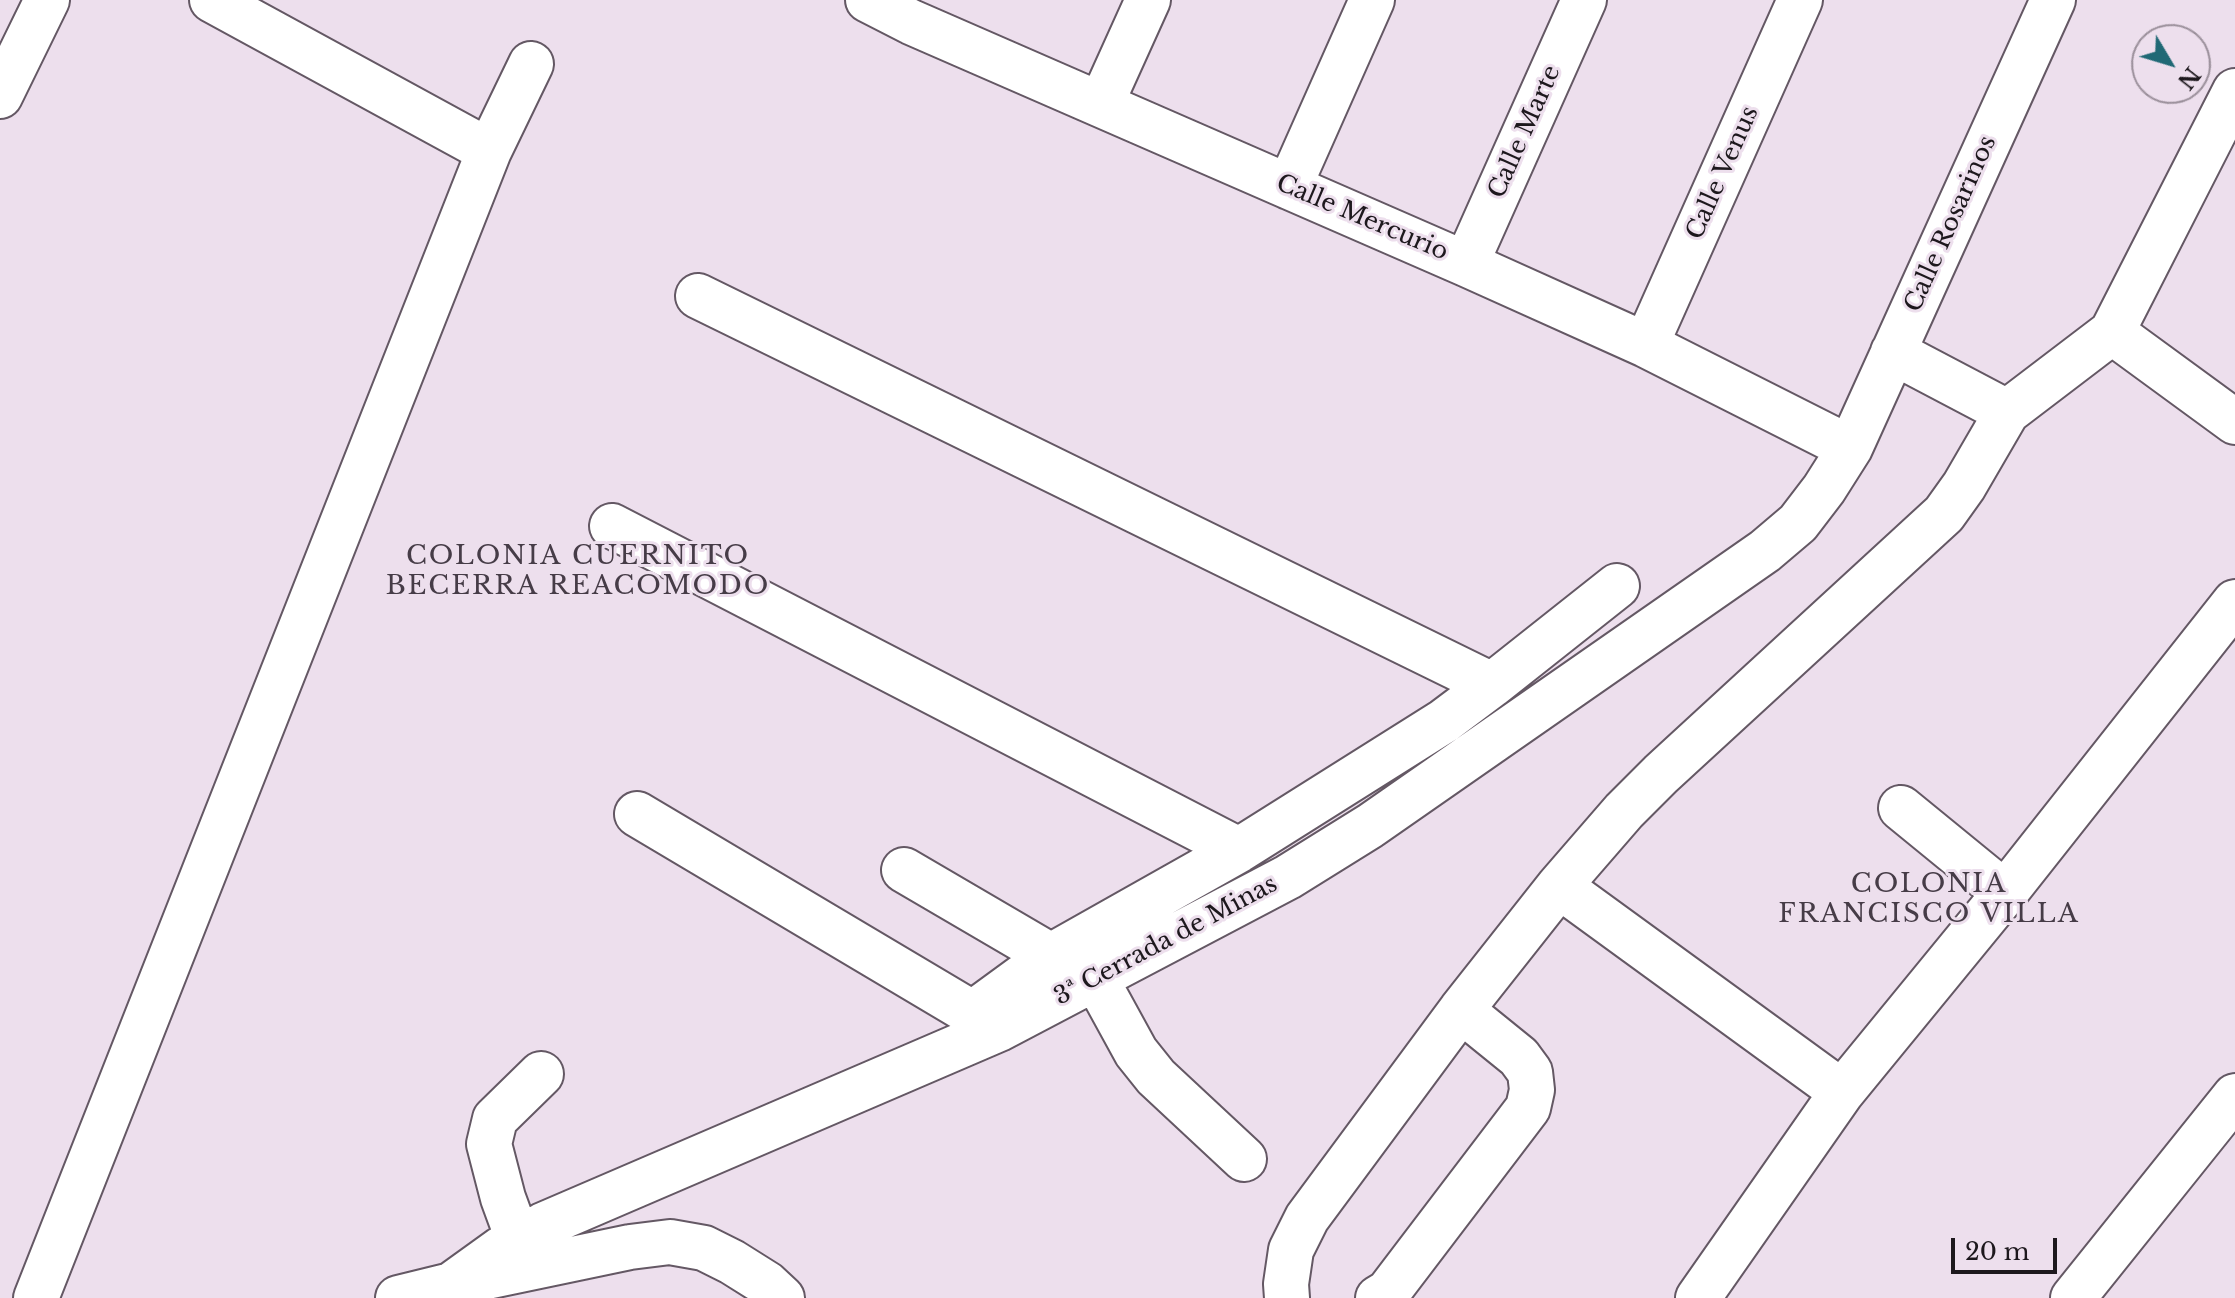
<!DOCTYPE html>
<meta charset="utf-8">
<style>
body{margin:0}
#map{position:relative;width:2235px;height:1298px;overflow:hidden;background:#eddfed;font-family:"Libre Baskerville",serif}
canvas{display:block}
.north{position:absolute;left:2131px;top:24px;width:80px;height:80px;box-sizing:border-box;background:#eddfed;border:2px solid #9a8f9a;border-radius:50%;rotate:128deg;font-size:22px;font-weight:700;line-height:32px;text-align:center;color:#1d181d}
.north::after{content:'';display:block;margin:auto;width:28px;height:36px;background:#206975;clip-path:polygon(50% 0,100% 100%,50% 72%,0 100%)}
.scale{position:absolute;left:1951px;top:1238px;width:106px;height:36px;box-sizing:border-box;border:4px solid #1d181d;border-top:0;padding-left:10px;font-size:24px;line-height:28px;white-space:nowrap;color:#1d181d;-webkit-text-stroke:6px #eddfed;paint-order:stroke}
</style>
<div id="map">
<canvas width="2235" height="1298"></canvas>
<div class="north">N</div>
<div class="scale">20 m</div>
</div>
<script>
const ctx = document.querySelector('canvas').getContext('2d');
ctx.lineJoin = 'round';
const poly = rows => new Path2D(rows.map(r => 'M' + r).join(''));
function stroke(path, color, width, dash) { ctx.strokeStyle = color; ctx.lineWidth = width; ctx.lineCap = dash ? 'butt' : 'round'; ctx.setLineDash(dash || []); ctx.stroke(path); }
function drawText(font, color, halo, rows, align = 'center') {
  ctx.font = font + ' "Libre Baskerville",serif'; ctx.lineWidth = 6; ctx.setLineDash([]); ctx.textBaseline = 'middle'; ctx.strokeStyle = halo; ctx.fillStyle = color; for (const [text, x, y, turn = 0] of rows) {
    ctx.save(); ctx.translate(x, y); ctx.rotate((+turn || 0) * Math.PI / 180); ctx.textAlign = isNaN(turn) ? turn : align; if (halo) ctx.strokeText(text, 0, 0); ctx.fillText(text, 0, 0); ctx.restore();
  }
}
const minor = poly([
 [212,0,489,151],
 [868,0,911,22,1466,264,1646,345,1850,448],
 [0,96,47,0],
 [1101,104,1148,0],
 [1289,187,1372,0],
 [1466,264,1584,0],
 [698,296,1492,685],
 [2112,332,2235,422],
 [1646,345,1800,0],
 [2007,412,2112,332,2235,91],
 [612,526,1239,850],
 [1901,808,2005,893],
 [637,814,997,1028],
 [904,870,1051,956],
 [1559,886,1842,1092],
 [1096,979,1136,1052,1156,1077,1244,1159],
 [973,1013,1051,956,1239,850,1444,721,1492,685,1617,586],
 [518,1239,503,1198,489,1144,495,1119,541,1074],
 [472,1280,630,1247,670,1242,704,1248,732,1262,767,1284,782,1298],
 [36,1298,489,151,531,64],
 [398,1298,451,1285,501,1249,543,1225,999,1029,1288,877,1370,826,1765,551,1798,523,1824,489,1850,448,2053,0],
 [1287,1298,1286,1284,1291,1250,1307,1218,1461,1010,1559,886,1624,811,1661,774,1944,514,1964,486,2007,412,1893,352],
 [1378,1298,1388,1292,1528,1108,1532,1090,1530,1072,1519,1057,1461,1010],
 [1698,1298,1842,1092,2005,893,2235,602],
 [2073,1298,2235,1096]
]);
stroke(minor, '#645864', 48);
stroke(minor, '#fff', 44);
drawText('24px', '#1d181d', '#eddfed', [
 ["Calle Marte",1525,132,-66],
 ["Calle Venus",1723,173,-66],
 ["Calle Mercurio",1362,218,23],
 ["Calle Rosarinos",1951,224,-66],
 ["3ª Cerrada de Minas",1166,941,-28]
]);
ctx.letterSpacing = '2px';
drawText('26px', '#463c47', '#eddfed', [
 ["COLONIA CUERNITO",578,557],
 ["BECERRA REACOMODO",578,587],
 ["COLONIA",1929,885],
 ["FRANCISCO VILLA",1929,915]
]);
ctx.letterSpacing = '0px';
</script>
